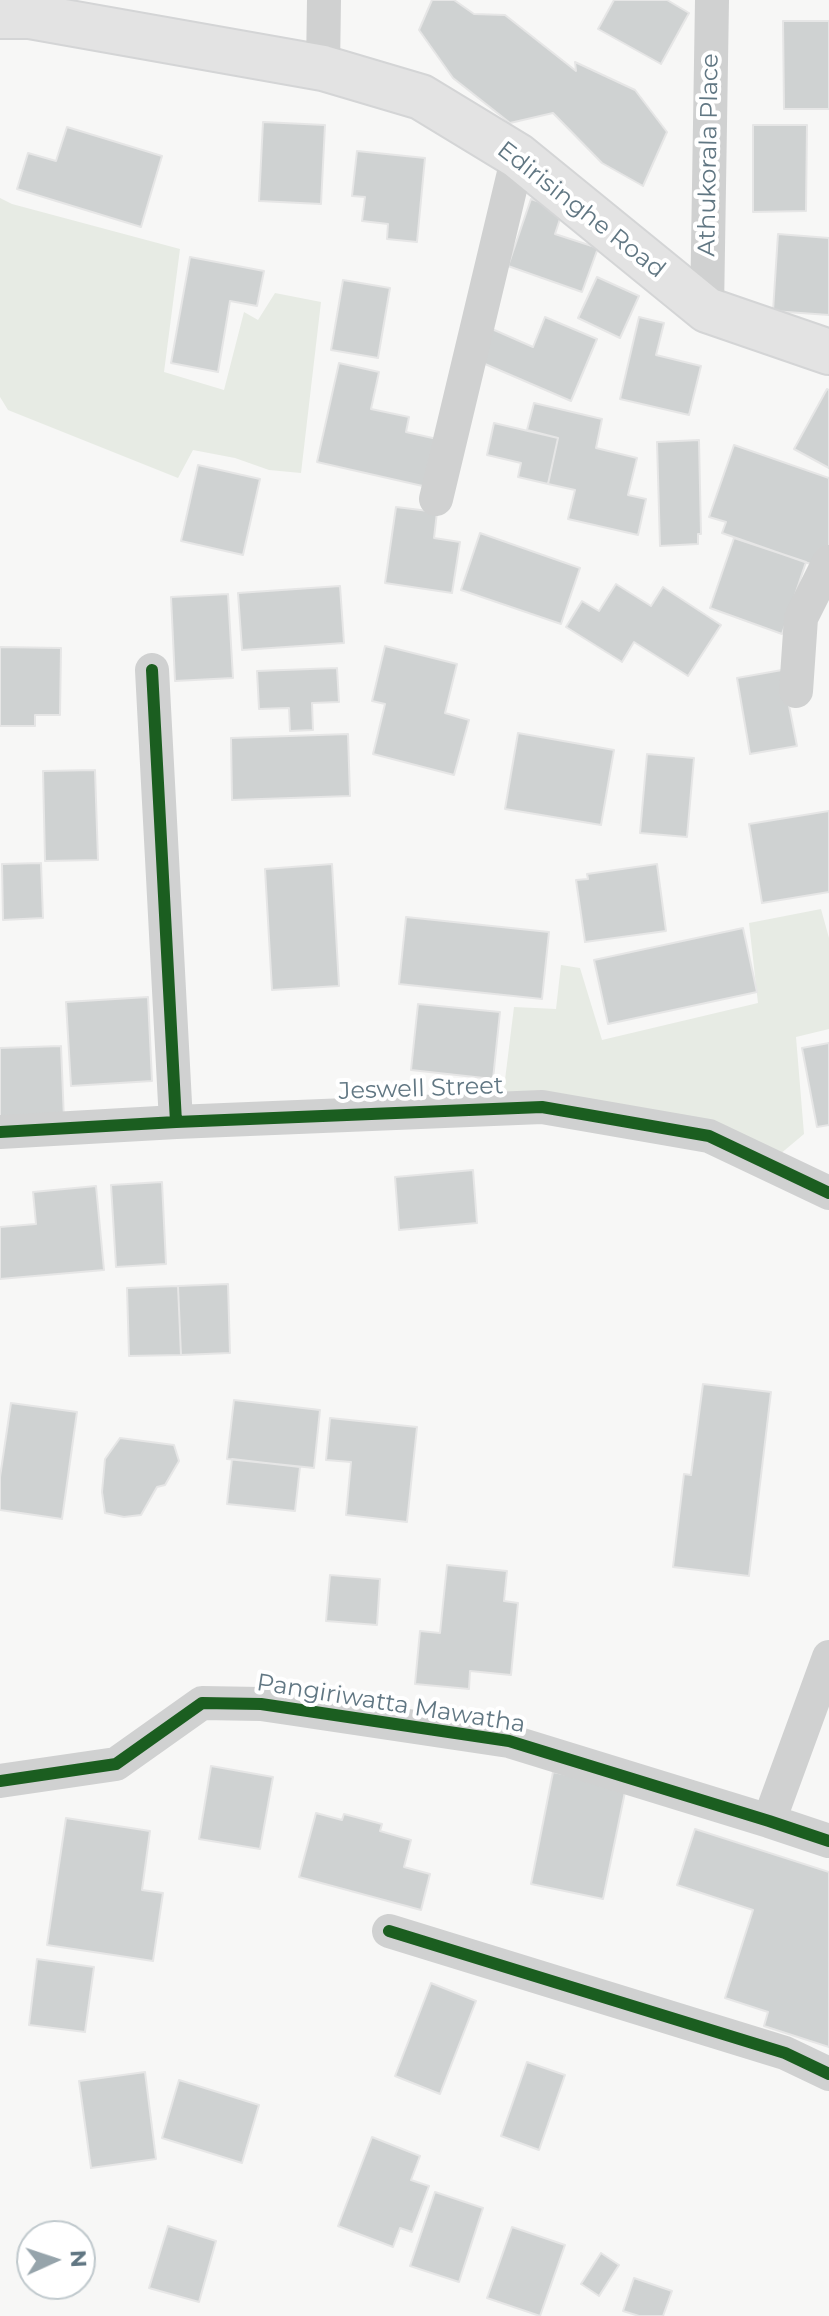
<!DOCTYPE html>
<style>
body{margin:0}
#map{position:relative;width:829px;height:2316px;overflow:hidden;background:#f7f7f6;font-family:Montserrat,sans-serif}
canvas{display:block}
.north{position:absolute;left:16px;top:2220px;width:80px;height:80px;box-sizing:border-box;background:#fff;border:2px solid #c0c9cd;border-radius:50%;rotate:87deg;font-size:22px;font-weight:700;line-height:32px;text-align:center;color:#617783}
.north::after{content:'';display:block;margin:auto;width:28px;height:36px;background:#96a4ab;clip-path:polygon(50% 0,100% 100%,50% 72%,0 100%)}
</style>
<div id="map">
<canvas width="829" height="2316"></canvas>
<div class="north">N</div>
</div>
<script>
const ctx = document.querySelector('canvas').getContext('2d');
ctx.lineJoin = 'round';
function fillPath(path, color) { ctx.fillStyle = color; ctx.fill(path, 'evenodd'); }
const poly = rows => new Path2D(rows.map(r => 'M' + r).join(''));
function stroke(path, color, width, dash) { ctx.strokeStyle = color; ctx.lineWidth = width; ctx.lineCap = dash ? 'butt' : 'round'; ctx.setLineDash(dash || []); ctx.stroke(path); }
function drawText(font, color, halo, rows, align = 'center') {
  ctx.font = font + ' Montserrat,sans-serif'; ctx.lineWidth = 8; ctx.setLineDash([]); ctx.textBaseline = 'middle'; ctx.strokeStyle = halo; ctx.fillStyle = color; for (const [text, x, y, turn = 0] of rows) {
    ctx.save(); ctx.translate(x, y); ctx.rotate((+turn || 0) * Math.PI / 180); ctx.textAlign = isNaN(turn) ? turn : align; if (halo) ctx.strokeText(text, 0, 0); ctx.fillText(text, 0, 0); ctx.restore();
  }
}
fillPath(poly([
 [0,198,12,204,180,249,164,372,224,390,244,312,258,320,275,293,321,302,301,473,269,470,235,458,193,450,178,478,8,410,0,397],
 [821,909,829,938,829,1029,796,1037,804,1134,779,1155,503,1096,514,1007,556,1009,561,965,580,968,602,1040,758,1003,749,923]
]), '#e7ebe4');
const building = poly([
 [432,0,454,0,474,14,505,15,576,71,575,62,635,90,667,132,643,186,602,163,553,113,510,123,453,78,419,30,432,0],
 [614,0,667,0,689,13,661,64,598,29,614,0],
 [783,21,829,21,829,109,784,109,783,21],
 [263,122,325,125,321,204,259,201,263,122],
 [753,125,807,125,806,211,753,212,753,125],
 [67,127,162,156,141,227,17,189,28,153,56,161,67,127],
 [357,151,425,158,417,242,387,239,388,224,362,221,365,197,352,196,357,151],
 [531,199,563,210,555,234,598,248,582,292,508,266,531,199],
 [778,234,829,238,829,315,773,311,778,234],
 [190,257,264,271,257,306,230,301,218,372,171,363,190,257],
 [597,277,639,296,620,338,578,318,597,277],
 [343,280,390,288,378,358,331,350,343,280],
 [545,317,597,339,571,401,478,361,492,329,533,347,545,317],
 [639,317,664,323,656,355,701,366,689,415,620,399,639,317],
 [339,363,379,372,371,409,409,417,406,432,437,439,427,487,317,462,339,363],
 [827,389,829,390,829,468,794,449,827,389],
 [534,403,602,419,596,448,637,458,628,495,646,499,638,535,568,519,575,490,548,484,558,438,527,430,534,403],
 [494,423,558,438,548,484,518,477,521,463,487,455,494,423],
 [699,440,701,534,698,534,698,544,660,546,657,442,699,440],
 [734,445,829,478,829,548,822,568,722,533,726,522,709,517,734,445],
 [198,465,260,479,243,555,181,541,198,465],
 [396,507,437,512,434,538,460,542,452,593,385,583,396,507],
 [480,533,580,568,561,624,461,590,480,533],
 [734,538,806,562,782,634,710,608,734,538],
 [616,584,651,606,663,587,721,625,688,676,634,642,622,662,566,627,582,601,599,611,616,584],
 [340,586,344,643,242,650,238,593,340,586],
 [228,594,233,678,175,681,171,597,228,594],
 [385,646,457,664,445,713,469,720,454,775,373,754,385,704,372,701,385,646],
 [0,647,61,648,60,715,35,715,35,726,0,726,0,647],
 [337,668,339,702,312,703,313,730,290,731,289,708,259,709,257,671,337,668],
 [782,670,797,746,750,754,737,678,782,670],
 [518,733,614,750,601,825,505,809,518,733],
 [348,734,350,796,232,800,231,738,348,734],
 [647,754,694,758,687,837,640,833,647,754],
 [95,770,98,860,45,861,43,771,95,770],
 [829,811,829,892,762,903,749,824,829,811],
 [41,863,43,918,3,920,2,864,41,863],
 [332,864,339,986,272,990,265,869,332,864],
 [657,864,666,931,585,942,576,880,588,879,587,874,657,864],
 [406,917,549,932,542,999,399,984,406,917],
 [743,928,757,992,608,1024,594,960,743,928],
 [148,997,152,1081,71,1086,66,1002,148,997],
 [418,1004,500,1012,493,1079,411,1070,418,1004],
 [829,1043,829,1125,817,1127,802,1048,829,1043],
 [61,1046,64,1120,0,1123,0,1048,61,1046],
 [473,1170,477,1223,399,1230,395,1177,473,1170],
 [162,1182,166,1264,116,1267,111,1185,162,1182],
 [96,1186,104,1270,0,1279,0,1227,36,1224,33,1192,96,1186],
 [228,1284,230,1353,181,1355,178,1286,228,1284],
 [178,1286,181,1355,129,1356,127,1288,178,1286],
 [703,1384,771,1392,749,1576,673,1567,684,1474,691,1475,703,1384],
 [234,1400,320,1410,314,1468,227,1459,234,1400],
 [11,1403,77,1412,62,1519,0,1510,0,1477,11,1403],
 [330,1418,417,1427,407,1522,346,1515,351,1462,326,1460,330,1418],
 [120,1438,174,1445,179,1461,165,1485,157,1487,141,1515,124,1517,105,1513,102,1492,105,1459,120,1438],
 [232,1459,300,1467,295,1511,227,1504,232,1459],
 [447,1565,507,1571,504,1601,518,1603,511,1675,470,1671,469,1689,415,1684,420,1631,440,1633,447,1565],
 [330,1575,380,1579,377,1625,326,1621,330,1575],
 [211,1766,273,1777,260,1849,199,1839,211,1766],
 [553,1772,626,1787,603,1899,531,1884,553,1772],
 [316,1813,342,1820,344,1814,382,1824,380,1831,411,1840,404,1867,430,1874,421,1910,299,1877,316,1813],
 [66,1818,150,1831,142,1890,163,1893,153,1961,47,1945,66,1818],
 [695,1829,829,1872,829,2047,764,2026,768,2012,725,1998,753,1910,677,1885,695,1829],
 [37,1959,94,1967,85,2032,29,2025,37,1959],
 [431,1983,476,2001,440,2094,395,2076,431,1983],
 [527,2062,565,2075,539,2150,501,2136,527,2062],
 [145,2072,156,2159,91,2168,79,2081,145,2072],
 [179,2080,259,2105,242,2163,162,2138,179,2080],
 [372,2137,420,2156,411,2180,429,2186,412,2232,400,2228,393,2247,338,2226,372,2137],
 [435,2192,483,2208,459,2282,410,2266,435,2192],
 [168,2226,216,2241,199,2302,149,2288,168,2226],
 [512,2227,565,2245,540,2316,487,2298,512,2227],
 [601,2253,619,2265,599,2296,581,2284,601,2253],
 [634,2278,672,2291,663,2316,639,2316,623,2311,634,2278]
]);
fillPath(building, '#cfd2d2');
stroke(building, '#e6e6e6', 2);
const secondary = poly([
 [0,16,30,16,323,68,421,97,518,156,707,310,829,352]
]);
stroke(secondary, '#d4d5d6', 48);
stroke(poly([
 [323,68,324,0],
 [707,310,712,0],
 [436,499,518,156],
 [152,670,176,1122],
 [796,691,801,618,829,562],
 [0,1132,176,1122,542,1107,709,1136,829,1193],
 [0,1781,116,1764,202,1703,261,1704,509,1741,769,1821,829,1841],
 [769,1821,829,1657],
 [389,1931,785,2053,829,2074]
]), '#d0d1d1', 34);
stroke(secondary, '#e3e3e3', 44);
stroke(poly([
 [152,670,176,1122],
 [0,1132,176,1122,542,1107,709,1136,829,1193],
 [0,1781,116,1764,202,1703,261,1704,509,1741,769,1821,829,1841],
 [389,1931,785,2053,829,2074]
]), '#1b5e20', 12);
drawText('24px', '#617783', '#fff', [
 ["Athukorala Place",709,155,-89],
 ["Edirisinghe Road",581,210,38],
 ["Jeswell Street",421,1089,-2],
 ["Pangiriwatta Mawatha",391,1704,9]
]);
</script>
